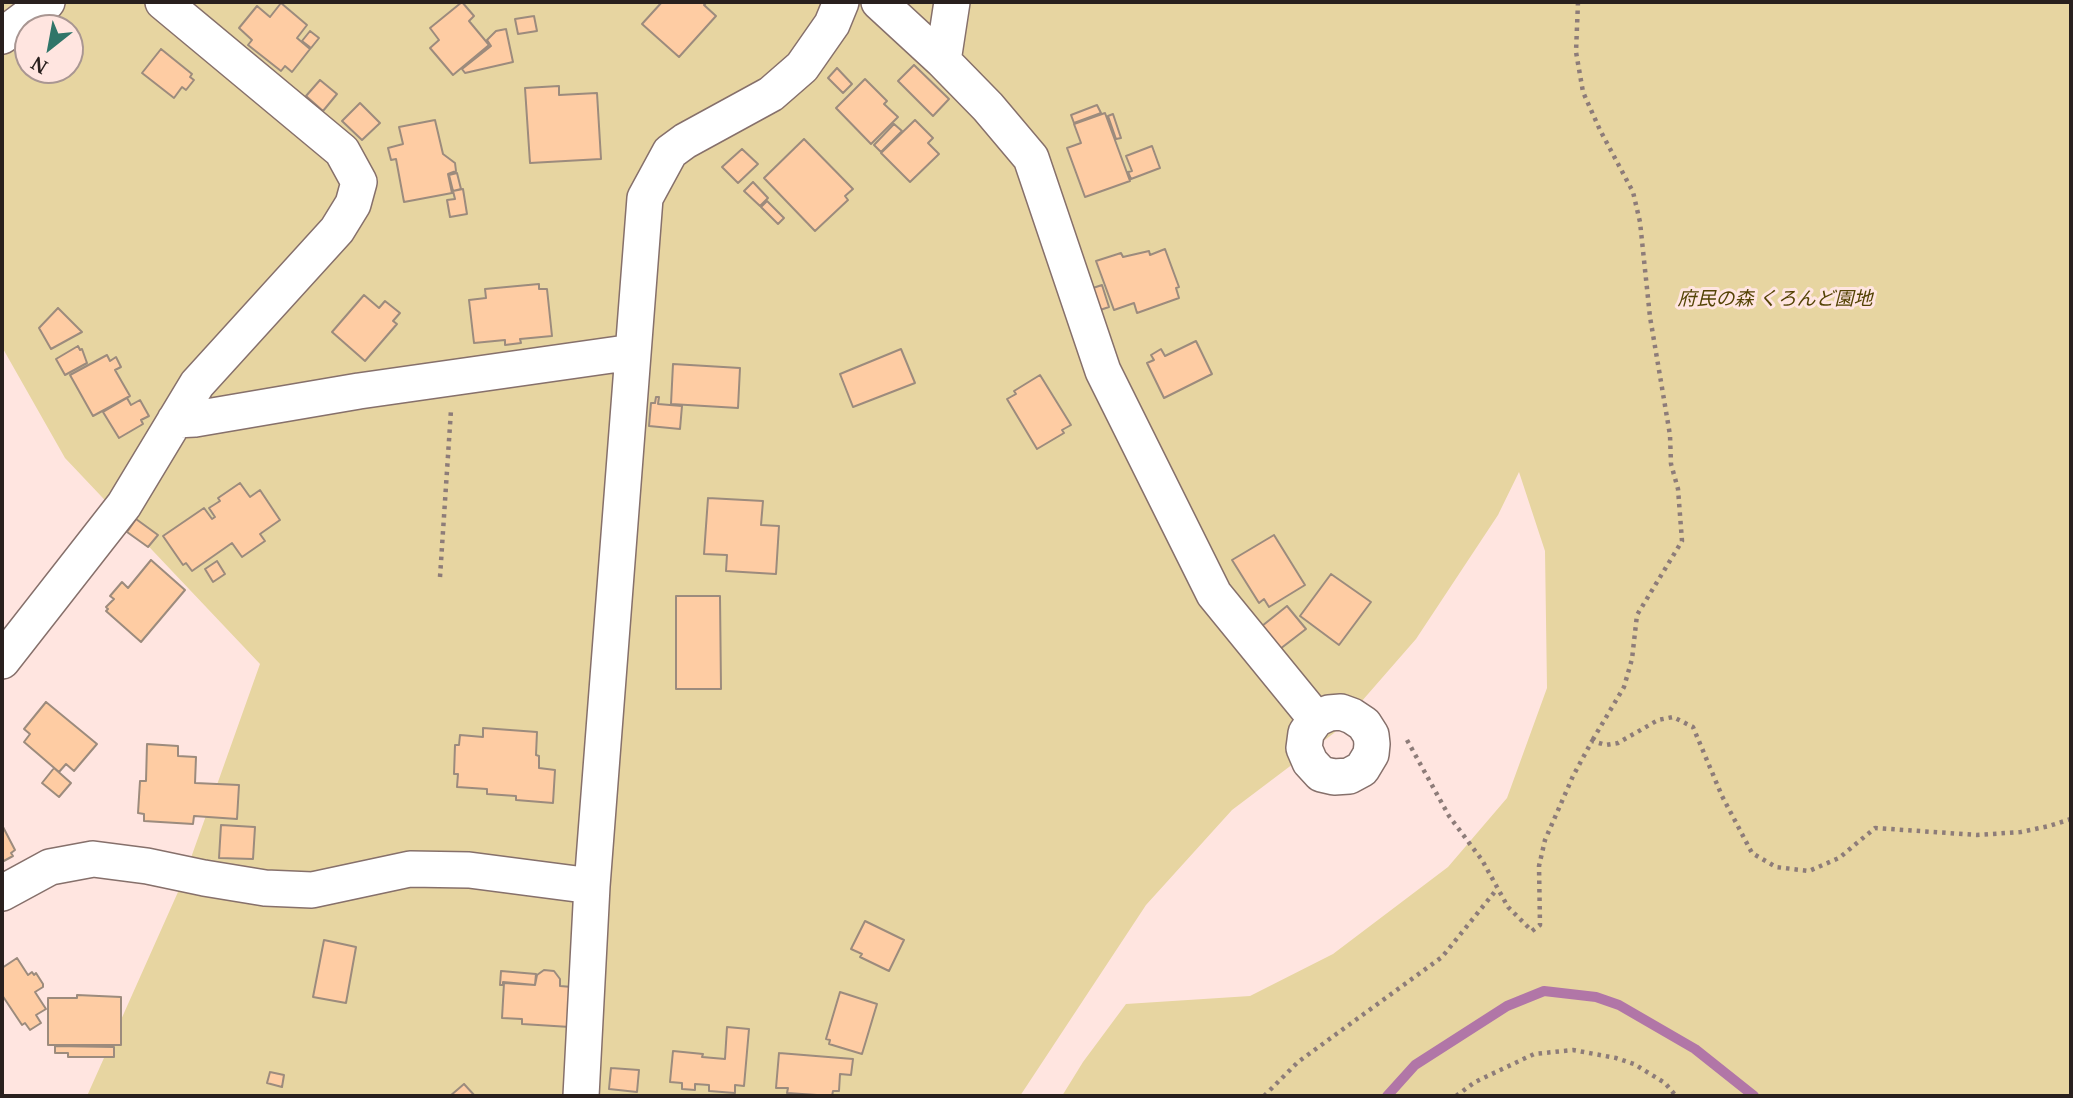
<!DOCTYPE html>
<meta charset="utf-8">
<style>
body{margin:0}
#map{position:relative;width:2073px;height:1098px;overflow:hidden;background:#ffe5e0;font-family:"Noto Serif",serif}
canvas{display:block}
.frame{position:absolute;inset:0;border:4px solid #29201e;pointer-events:none}
.north{position:absolute;left:14px;top:14px;width:70px;height:70px;box-sizing:border-box;background:#ffe5e0;border:2px solid #a99692;border-radius:50%;rotate:211deg;font-size:19px;font-weight:700;line-height:28px;text-align:center;color:#29201e}
.north::after{content:'';display:block;margin:auto;width:24px;height:32px;background:#307569;clip-path:polygon(50% 0,100% 100%,50% 72%,0 100%)}
</style>
<div id="map">
<canvas width="2073" height="1098"></canvas>
<div class="frame"></div>
<div class="north">N</div>
</div>
<script>
const ctx = document.querySelector('canvas').getContext('2d');
ctx.lineJoin = 'round';
function fillPath(path, color) { ctx.fillStyle = color; ctx.fill(path, 'evenodd'); }
const poly = rows => new Path2D(rows.map(r => 'M' + r).join(''));
function stroke(path, color, width, dash) { ctx.strokeStyle = color; ctx.lineWidth = width; ctx.lineCap = dash ? 'butt' : 'round'; ctx.setLineDash(dash || []); ctx.stroke(path); }
function drawText(font, color, halo, rows, align = 'center') {
  ctx.font = font + ' "Noto Serif","Noto Sans JP",serif'; ctx.lineWidth = 6; ctx.setLineDash([]); ctx.textBaseline = 'middle'; ctx.strokeStyle = halo; ctx.fillStyle = color; for (const [text, x, y, turn = 0] of rows) {
    ctx.save(); ctx.translate(x, y); ctx.rotate((+turn || 0) * Math.PI / 180); ctx.textAlign = isNaN(turn) ? turn : align; if (halo) ctx.strokeText(text, 0, 0); ctx.fillText(text, 0, 0); ctx.restore();
  }
}
fillPath(poly([
 [2,2,2071,2,2071,1096,1062,1096,1083,1062,1126,1004,1250,996,1333,954,1448,867,1507,798,1547,688,1545,551,1519,472,1498,515,1416,639,1334,733,1232,810,1146,905,1020,1096,87,1096,182,883,260,664,65,458,2,347],
 [28,28,70,28,70,70,28,70]
]), '#e7d5a1');
stroke(poly([
 [1387,1096,1415,1065,1507,1006,1544,991,1596,997,1619,1005,1695,1049,1754,1096]
]), '#b176a7', 10);
const building = poly([
 [462,2,474,16,469,21,489,45,453,75,430,48,439,40,430,28,462,2],
 [662,2,707,2,704,5,716,16,679,57,642,24,662,2],
 [281,3,307,25,297,38,310,49,292,72,285,66,281,71,248,45,252,40,239,28,257,6,270,17,281,3],
 [534,16,537,31,518,34,515,19,534,16],
 [506,29,513,62,465,73,462,69,491,46,487,40,496,31,506,29],
 [310,31,319,38,311,48,302,41,310,31],
 [161,49,192,74,190,77,194,80,186,90,182,87,174,98,142,73,161,49],
 [914,65,949,99,933,116,898,81,914,65],
 [837,68,852,84,843,93,828,78,837,68],
 [865,79,887,101,884,104,898,117,871,144,836,108,865,79],
 [320,80,337,94,323,111,306,96,320,80],
 [559,86,559,95,597,93,601,159,530,163,525,88,559,86],
 [360,103,380,123,362,140,342,121,360,103],
 [1097,105,1101,113,1074,123,1071,115,1097,105],
 [1105,113,1130,181,1085,197,1067,148,1081,143,1074,124,1105,113],
 [1113,114,1121,138,1116,139,1108,116,1113,114],
 [435,120,443,154,455,163,456,171,448,174,452,193,404,202,396,159,391,160,388,148,403,144,399,127,435,120],
 [915,120,933,138,928,143,939,154,910,182,881,153,915,120],
 [894,124,902,131,881,152,874,145,894,124],
 [804,139,853,189,845,196,848,200,815,231,764,178,804,139],
 [1152,146,1160,168,1131,179,1128,172,1132,171,1126,156,1152,146],
 [742,149,758,164,738,183,722,167,742,149],
 [457,173,461,189,453,191,449,175,457,173],
 [753,182,768,198,760,206,744,191,753,182],
 [463,189,467,214,450,217,447,200,455,199,453,191,463,189],
 [767,201,784,218,778,224,761,207,767,201],
 [1165,249,1179,287,1176,288,1179,298,1137,313,1134,303,1114,310,1096,261,1121,253,1123,257,1149,251,1150,255,1165,249],
 [539,284,539,289,547,289,552,336,520,339,521,343,505,345,505,340,474,343,469,300,486,298,485,289,539,284],
 [1102,285,1109,307,1100,310,1093,288,1102,285],
 [364,295,379,308,385,301,400,313,393,321,397,324,365,361,332,332,364,295],
 [58,308,82,332,51,349,39,328,58,308],
 [1196,341,1212,374,1164,398,1147,363,1154,360,1151,355,1161,349,1165,356,1196,341],
 [78,346,80,350,82,349,87,363,65,375,56,359,78,346],
 [901,349,915,383,853,407,840,374,901,349],
 [107,355,110,361,116,357,121,367,115,370,130,396,93,416,70,375,107,355],
 [673,364,740,368,738,408,671,404,673,364],
 [1040,375,1071,425,1062,430,1064,433,1037,449,1007,399,1016,394,1014,391,1040,375],
 [656,397,659,397,658,404,682,406,680,429,649,426,651,403,655,403,656,397],
 [127,398,131,405,140,400,149,416,141,420,143,424,119,438,103,412,127,398],
 [240,483,250,497,260,490,280,520,260,534,265,541,242,557,232,543,192,571,186,563,183,565,163,536,204,508,212,519,215,517,209,508,220,501,218,498,240,483],
 [708,498,763,501,761,525,779,526,776,574,726,571,727,555,704,554,708,498],
 [136,519,158,535,148,547,127,532,136,519],
 [1274,535,1305,585,1269,607,1264,599,1259,603,1232,560,1274,535],
 [151,560,185,590,141,642,106,611,108,609,106,607,114,599,110,596,122,582,128,588,151,560],
 [217,561,225,574,213,582,205,569,217,561],
 [1331,574,1371,602,1339,645,1300,616,1331,574],
 [676,596,720,596,721,689,676,689,676,596],
 [1287,606,1306,629,1280,649,1262,626,1287,606],
 [46,702,97,744,74,771,66,764,59,772,24,742,30,734,24,729,46,702],
 [483,728,537,732,536,755,539,756,539,768,555,770,553,803,516,800,516,796,487,794,487,789,457,787,458,774,454,774,455,745,459,745,460,735,483,737,483,728],
 [147,744,178,746,178,756,196,757,195,783,239,785,237,819,194,816,193,824,144,821,144,814,138,813,140,781,146,781,147,744],
 [54,768,71,783,59,797,42,783,54,768],
 [2,825,15,850,11,853,13,856,2,862,2,825],
 [221,825,255,827,253,859,219,858,221,825],
 [865,921,904,940,889,971,860,957,862,954,851,949,865,921],
 [324,940,356,947,346,1003,313,997,324,940],
 [17,958,28,975,32,972,34,975,36,973,43,984,43,987,35,992,46,1009,36,1015,41,1023,30,1030,25,1023,22,1025,2,995,2,968,17,958],
 [544,970,554,971,560,979,560,986,572,987,570,1027,522,1024,522,1019,502,1018,504,983,535,985,537,975,544,970],
 [501,971,536,974,535,985,503,982,503,985,500,985,501,971],
 [840,992,877,1004,862,1054,829,1044,830,1040,826,1039,840,992],
 [77,995,121,997,121,1045,48,1045,48,998,77,998,77,995],
 [727,1027,749,1029,744,1086,735,1085,735,1093,709,1091,709,1085,695,1084,695,1090,682,1089,682,1083,670,1082,673,1051,703,1054,702,1057,725,1059,727,1027],
 [55,1046,114,1047,114,1057,68,1057,68,1053,55,1053,55,1046],
 [779,1053,853,1059,851,1075,840,1074,839,1091,833,1091,832,1096,787,1093,788,1088,776,1088,779,1053],
 [611,1068,639,1070,637,1092,609,1089,611,1068],
 [270,1072,284,1075,282,1087,267,1083,270,1072],
 [464,1084,475,1096,450,1096,464,1084]
]);
fillPath(building, '#fecca3');
stroke(building, '#9c8b7d', 2);
const minor = poly([
 [879,2,943,61,952,2],
 [2,36,47,2],
 [943,61,988,107,1031,158,1103,371,1214,594,1316,719,1306,733,1304,748,1310,762,1321,774,1334,777,1349,776,1362,769,1371,754,1372,744,1371,735,1364,724,1352,716,1341,712,1329,713,1316,719],
 [175,420,195,419,359,391,633,352],
 [2,661,124,505,197,384,337,230,353,204,359,182,342,151,163,2],
 [2,893,50,867,93,859,147,866,204,878,265,888,312,890,410,869,469,870,592,886],
 [581,1096,592,886,645,198,670,152,685,141,771,94,802,67,832,24,841,2]
]);
stroke(minor, '#86706b', 38);
stroke(poly([
 [1578,2,1576,52,1583,92,1600,130,1633,192,1640,222,1650,317,1670,435,1671,464,1678,489,1682,541,1637,615,1632,659,1624,687,1592,741],
 [440,577,451,410],
 [1407,740,1449,816,1482,860,1508,907,1532,931,1540,925,1539,866,1545,840,1573,776,1592,741,1606,745,1618,743,1658,720,1673,717,1693,727,1722,796,1752,853,1776,867,1809,871,1839,858,1875,828,1977,835,2021,832,2049,826,2071,819],
 [1264,1096,1298,1062,1442,957,1497,889],
 [1456,1096,1475,1082,1534,1054,1573,1050,1616,1058,1634,1064,1665,1083,1676,1096]
]), '#8d7c79', 4.5, [3.5, 5]);
stroke(minor, '#fff', 35);
drawText('italic 19px', '#544305', '#ffe5e0', [
 ["府民の森 くろんど園地",1775,300]
]);
</script>
